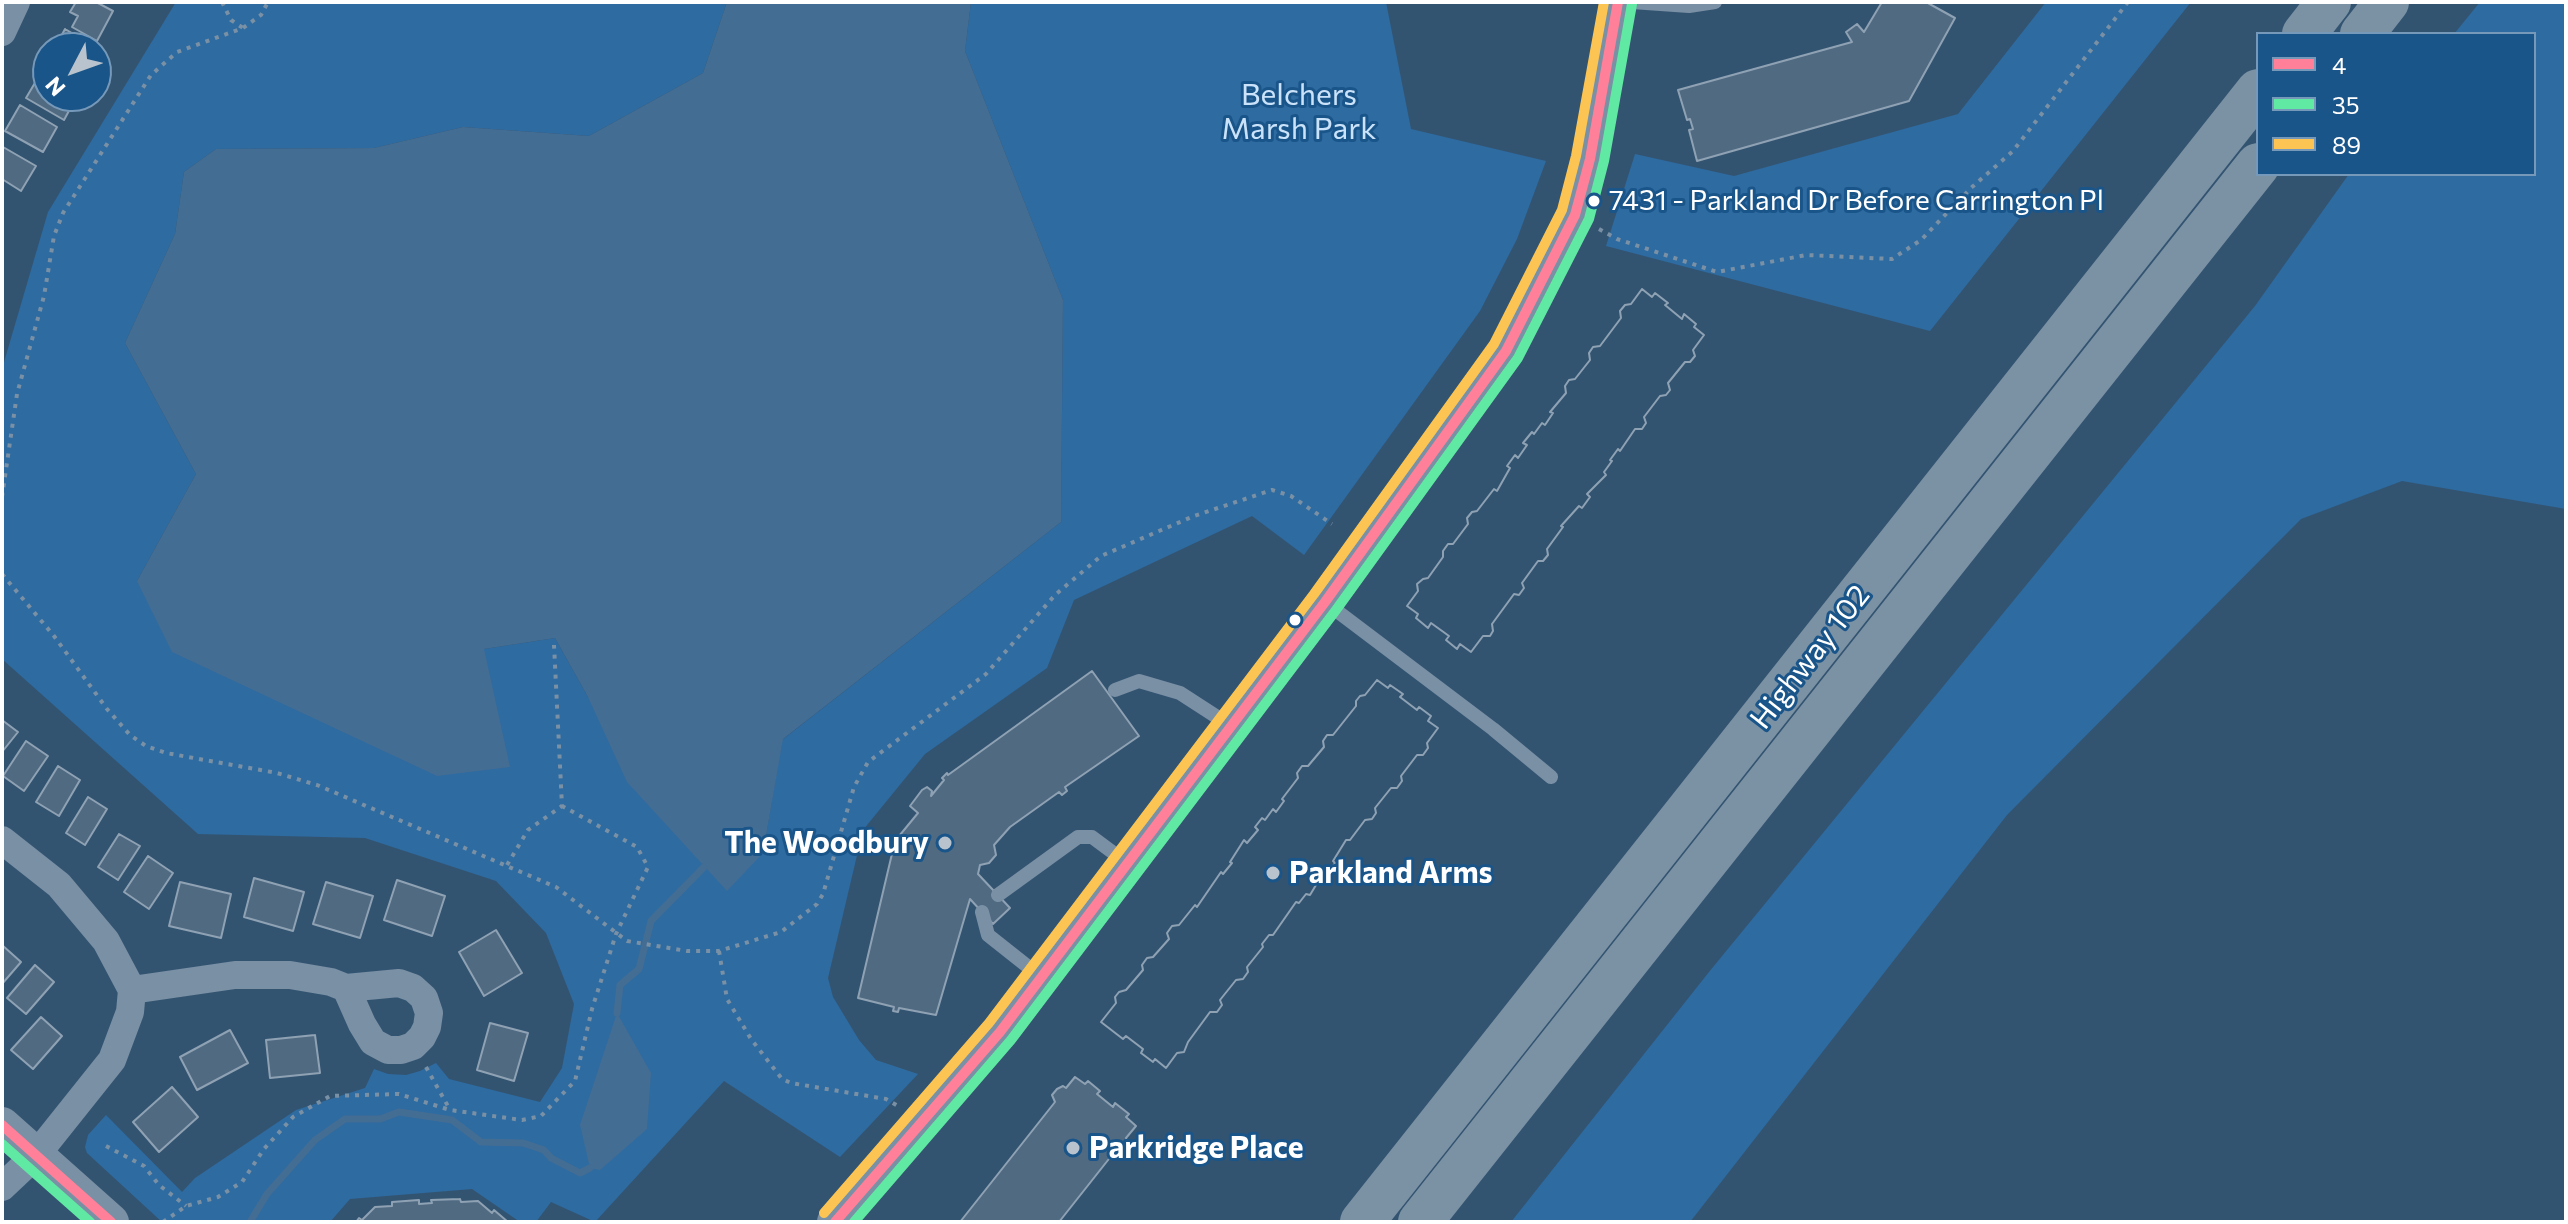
<!DOCTYPE html>
<style>
body{margin:0}
#map{position:relative;width:2568px;height:1224px;overflow:hidden;background:#335471;font-family:Commissioner,sans-serif}
canvas{display:block}
.frame{position:absolute;inset:0;border:4px solid #fff;pointer-events:none}
.legend{position:absolute;left:2256px;top:32px;width:280px;height:144px;box-sizing:border-box;background:#1a558a;border:2px solid #7699b9;margin:0;padding:10px 14px;list-style:none;font-size:24px;color:#fff}
.legend li{display:flex;align-items:center;gap:16px;height:40px}
.legend b{width:40px;border:2px solid #7699b9}
.north{position:absolute;left:32px;top:32px;width:80px;height:80px;box-sizing:border-box;background:#1a558a;border:2px solid #7699b9;border-radius:50%;rotate:229deg;font-size:22px;font-weight:700;line-height:32px;text-align:center;color:#fff}
.north::after{content:'';display:block;margin:auto;width:28px;height:36px;background:#b8c3cd;clip-path:polygon(50% 0,100% 100%,50% 72%,0 100%)}
</style>
<div id="map">
<canvas width="2568" height="1224"></canvas>
<div class="frame"></div>
<ul class="legend">
<li><b style="height:10px;background:#ff8098"></b>4</li>
<li><b style="height:10px;background:#60e9a3"></b>35</li>
<li><b style="height:10px;background:#fcc553"></b>89</li>
</ul>
<div class="north">N</div>
</div>
<script>
const ctx = document.querySelector('canvas').getContext('2d');
ctx.lineJoin = 'round';
function fillPath(path, color) { ctx.fillStyle = color; ctx.fill(path, 'evenodd'); }
const poly = rows => new Path2D(rows.map(r => 'M' + r).join(''));
function stroke(path, color, width, dash) { ctx.strokeStyle = color; ctx.lineWidth = width; ctx.lineCap = dash ? 'butt' : 'round'; ctx.setLineDash(dash || []); ctx.stroke(path); }
function drawText(font, color, halo, rows, align = 'center') {
  ctx.font = font + ' Commissioner,sans-serif'; ctx.lineWidth = 6; ctx.setLineDash([]); ctx.textBaseline = 'middle'; ctx.strokeStyle = halo; ctx.fillStyle = color; for (const [text, x, y, turn = 0] of rows) {
    ctx.save(); ctx.translate(x, y); ctx.rotate((+turn || 0) * Math.PI / 180); ctx.textAlign = isNaN(turn) ? turn : align; if (halo) ctx.strokeText(text, 0, 0); ctx.fillText(text, 0, 0); ctx.restore();
  }
}
fillPath(poly([
 [176,2,727,2,703,73,589,136,463,127,374,148,216,149,184,172,175,234,125,343,196,474,137,581,484,649,555,638,588,697,763,853,782,740,1061,522,1063,300,965,51,971,2,1386,2,1411,129,1546,161,1517,239,1480,311,1304,555,1252,516,1074,600,1047,668,925,754,863,830,828,978,833,997,859,1040,876,1060,918,1074,840,1157,724,1081,595,1222,551,1202,536,1222,520,1222,472,1189,350,1199,330,1222,162,1222,87,1153,85,1147,88,1135,106,1115,182,1192,195,1178,296,1110,365,1088,374,1069,388,1074,406,1075,420,1071,436,1063,449,1079,540,1102,562,1068,574,1004,546,933,496,881,365,838,198,834,2,659,2,369,48,212],
 [2046,2,2191,2,1930,331,1606,246,1635,154,1734,176,1958,114],
 [2480,2,2566,2,2566,509,2402,481,2301,519,2007,815,1690,1222,1511,1222,1709,972,2255,306,2349,174,2534,174,2534,34,2454,34]
]), '#2e6ba1');
fillPath(poly([
 [727,2,971,2,965,51,1063,300,1061,522,783,739,763,853,727,891,627,782,588,697,555,638,484,649,510,767,437,776,172,652,137,581,196,474,125,343,175,234,184,172,216,149,374,148,463,127,589,136,703,73],
 [617,1013,651,1073,647,1129,600,1170,590,1168,580,1125]
]), '#446d94');
stroke(poly([
 [617,1013,620,985,639,969,651,921,704,867],
 [250,1222,267,1194,315,1140,345,1119,380,1119,399,1112,452,1120,481,1142,523,1143,544,1150,551,1158,580,1173,590,1168]
]), '#446d94', 7);
const building = poly([
 [76,2,96,2,113,11,97,41,72,27,78,16,70,12,76,2],
 [1882,2,1926,2,1955,18,1909,101,1697,161,1689,130,1693,129,1690,119,1687,120,1678,90,1852,42,1846,32,1857,24,1864,32,1882,2],
 [65,29,101,50,96,59,96,48,55,48,65,29],
 [45,66,48,68,48,96,77,96,64,120,26,98,45,66],
 [20,105,57,127,43,152,5,131,20,105],
 [3,147,36,166,21,191,2,179,3,147],
 [1642,289,1652,297,1655,293,1668,303,1665,305,1682,319,1684,314,1696,324,1694,327,1704,335,1693,350,1695,356,1690,362,1685,362,1668,383,1670,390,1666,395,1660,396,1644,417,1646,423,1642,429,1635,429,1620,451,1618,449,1610,460,1612,461,1604,472,1606,475,1587,494,1590,497,1582,508,1579,506,1561,526,1563,527,1547,549,1548,555,1543,561,1538,561,1522,583,1524,588,1519,595,1514,594,1492,624,1493,631,1490,636,1483,636,1471,652,1460,644,1457,649,1446,640,1449,636,1431,623,1428,628,1416,618,1418,614,1407,606,1418,591,1417,584,1423,579,1428,578,1443,557,1443,551,1448,544,1453,544,1468,524,1467,518,1472,512,1477,511,1494,489,1497,491,1510,468,1507,466,1515,455,1518,458,1527,445,1523,443,1532,432,1534,434,1542,423,1545,425,1553,413,1550,412,1566,393,1565,386,1569,380,1575,379,1590,360,1589,353,1593,347,1600,346,1621,318,1620,311,1625,305,1631,304,1642,289],
 [1642,289,1652,297,1655,293,1668,303,1665,305,1682,319,1684,314,1696,324,1694,327,1704,335,1693,350,1695,356,1690,362,1685,362,1668,383,1670,390,1666,395,1660,396,1644,417,1646,423,1642,429,1635,429,1620,451,1618,449,1610,460,1612,461,1604,472,1606,475,1587,494,1590,497,1582,508,1579,506,1561,526,1563,527,1547,549,1548,555,1543,561,1538,561,1522,583,1524,588,1519,595,1514,594,1492,624,1493,631,1490,636,1483,636,1471,652,1460,644,1457,649,1446,640,1449,636,1431,623,1428,628,1416,618,1418,614,1407,606,1418,591,1417,584,1423,579,1428,578,1443,557,1443,551,1448,544,1453,544,1468,524,1467,518,1472,512,1477,511,1494,489,1497,491,1510,468,1507,466,1515,455,1518,458,1527,445,1523,443,1532,432,1534,434,1542,423,1545,425,1553,413,1550,412,1566,393,1565,386,1569,380,1575,379,1590,360,1589,353,1593,347,1600,346,1621,318,1620,311,1625,305,1631,304,1642,289],
 [1092,671,1139,736,1065,787,1067,791,1062,795,1059,792,1010,827,994,845,996,855,989,863,980,865,978,874,1010,908,993,924,970,899,936,1015,899,1008,898,1012,893,1011,894,1007,858,998,895,841,918,813,910,806,922,790,927,787,932,791,931,796,944,780,942,778,947,773,948,775,1092,671],
 [1377,680,1388,688,1390,685,1403,694,1400,697,1417,710,1419,707,1431,716,1428,721,1438,728,1427,743,1428,748,1423,755,1417,755,1401,776,1402,781,1397,788,1391,788,1375,808,1376,813,1372,819,1365,820,1350,840,1346,840,1333,861,1335,863,1328,873,1325,870,1310,895,1306,894,1299,903,1296,902,1273,935,1269,935,1262,944,1263,947,1247,967,1248,972,1243,979,1236,980,1220,1000,1222,1005,1217,1012,1210,1012,1188,1042,1184,1052,1177,1053,1166,1068,1155,1059,1153,1062,1141,1053,1143,1049,1126,1036,1123,1039,1101,1022,1116,1003,1115,997,1119,992,1126,990,1143,970,1142,965,1147,958,1153,957,1169,939,1167,933,1172,926,1179,925,1195,905,1197,907,1221,872,1223,874,1232,863,1230,862,1244,840,1247,843,1258,830,1255,827,1262,818,1265,820,1273,809,1276,812,1284,801,1282,799,1298,778,1297,773,1302,766,1308,766,1324,747,1323,741,1327,735,1333,735,1356,706,1356,701,1360,696,1365,695,1377,680],
 [1377,680,1388,688,1390,685,1403,694,1400,697,1417,710,1419,707,1431,716,1428,721,1438,728,1427,743,1428,748,1423,755,1417,755,1401,776,1402,781,1397,788,1391,788,1375,808,1376,813,1372,819,1365,820,1350,840,1346,840,1333,861,1335,863,1328,873,1325,870,1310,895,1306,894,1299,903,1296,902,1273,935,1269,935,1262,944,1263,947,1247,967,1248,972,1243,979,1236,980,1220,1000,1222,1005,1217,1012,1210,1012,1188,1042,1184,1052,1177,1053,1166,1068,1155,1059,1153,1062,1141,1053,1143,1049,1126,1036,1123,1039,1101,1022,1116,1003,1115,997,1119,992,1126,990,1143,970,1142,965,1147,958,1153,957,1169,939,1167,933,1172,926,1179,925,1195,905,1197,907,1221,872,1223,874,1232,863,1230,862,1244,840,1247,843,1258,830,1255,827,1262,818,1265,820,1273,809,1276,812,1284,801,1282,799,1298,778,1297,773,1302,766,1308,766,1324,747,1323,741,1327,735,1333,735,1356,706,1356,701,1360,696,1365,695,1377,680],
 [2,720,18,732,2,752,2,720],
 [26,741,48,756,24,791,3,776,26,741],
 [58,766,80,780,59,816,36,802,58,766],
 [88,797,107,809,85,845,66,833,88,797],
 [119,834,140,846,118,880,98,867,119,834],
 [148,856,173,873,149,909,124,892,148,856],
 [254,878,304,892,293,931,244,917,254,878],
 [397,880,445,896,432,936,384,920,397,880],
 [180,882,231,894,221,938,169,926,180,882],
 [326,882,373,896,360,938,313,924,326,882],
 [496,930,522,973,484,996,459,952,496,930],
 [2,945,21,962,2,984,2,945],
 [35,965,54,982,26,1014,7,998,35,965],
 [41,1017,62,1036,33,1069,11,1050,41,1017],
 [490,1023,528,1033,514,1081,477,1070,490,1023],
 [230,1030,248,1063,197,1090,180,1057,230,1030],
 [315,1035,320,1073,270,1078,266,1040,315,1035],
 [1075,1077,1085,1084,1088,1081,1100,1091,1097,1094,1113,1107,1115,1103,1129,1114,1126,1117,1136,1126,1126,1138,1129,1146,1125,1152,1116,1150,1059,1222,960,1222,1055,1102,1052,1095,1057,1089,1063,1086,1066,1088,1075,1077],
 [172,1087,198,1117,159,1152,133,1122,172,1087],
 [460,1199,461,1202,478,1201,492,1213,494,1210,508,1222,356,1222,359,1218,362,1220,375,1207,392,1206,392,1202,419,1200,419,1204,432,1203,431,1200,460,1199]
]);
fillPath(building, '#506a82');
stroke(building, '#8fa2b4', 2);
stroke(poly([
 [222,2,231,20,243,28],
 [1599,229,1617,239,1717,272,1806,255,1892,259,1921,240,1971,188,2013,151,2128,2],
 [2,497,17,394,44,296,54,236,63,213,151,75,177,52,243,28,261,15,268,2],
 [2,574,54,636,107,709,130,735,146,746,166,753,277,773,317,785,556,887,627,941,687,951,719,951,781,932,817,904,823,894,854,787,868,762,986,674,1055,595,1101,556,1194,516,1272,490,1291,496,1332,524],
 [507,865,528,830,562,806,554,645],
 [719,951,727,999,751,1039,782,1079,791,1083,886,1099,898,1106],
 [426,1067,449,1108],
 [106,1146,144,1166,159,1185,186,1206],
 [163,1222,186,1206,218,1197,242,1182,264,1149,293,1117,330,1096,399,1094,450,1110,522,1120,541,1116,575,1081,592,1009,616,934,648,867,637,847,562,806]
]), '#7a90a5', 4, [4, 6]);
stroke(poly([
 [1632,2,1689,6,1715,2],
 [1325,602,1493,729,1551,777],
 [1115,690,1139,681,1180,693,1231,726],
 [998,895,1078,837,1092,837,1127,863],
 [982,912,988,935,1041,977]
]), '#7a90a5', 14);
stroke(poly([
 [2,32,16,2],
 [2,840,59,885,106,941,132,990,130,1012,112,1060,37,1154,2,1187],
 [132,990,235,975,290,975,331,982,346,988,399,983,413,988,424,998,429,1013,427,1027,422,1037,413,1046,401,1050,388,1050,373,1042,362,1024,346,988]
]), '#7a90a5', 28);
stroke(poly([
 [2,1125,111,1222],
 [835,1222,1000,1032,1325,602,1506,351,1575,215,1590,159,1618,2]
]), '#7a90a5', 36);
stroke(poly([
 [2304,34,2329,2],
 [2362,34,2387,2],
 [1362,1222,2258,91],
 [1420,1222,2258,165]
]), '#7b91a4', 44);
stroke(poly([
 [2,1125,111,1222],
 [835,1222,1000,1032,1325,602,1506,351,1575,215,1590,159,1618,2]
]), '#ff8098', 10);
stroke(poly([
 [2,1144,90,1222],
 [854,1222,1011,1040,1336,610,1518,358,1589,219,1604,161,1632,4]
]), '#60e9a3', 10);
stroke(poly([
 [824,1213,989,1023,1314,594,1494,344,1562,210,1576,156,1604,2]
]), '#fcc553', 10);
for (const [x, y, r, color] of [
 [1594,201,7,"#fff"],
 [1295,620,7,"#fff"],
 [945,843,8,"#b8c3cd"],
 [1273,873,8,"#b8c3cd"],
 [1073,1148,8,"#b8c3cd"]
]) { const dot = new Path2D(); dot.arc(x, y, r, 0, 2 * Math.PI); ctx.fillStyle = color; ctx.fill(dot); stroke(dot, '#1a558a', 3); }
drawText('28px', '#fff', '#1a558a', [
 ["7431 - Parkland Dr Before Carrington Pl",1609,201]
], 'left');
drawText('30px', '#cae3fa', '#1a558a', [
 ["Belchers",1299,95],
 ["Marsh Park",1299,129]
]);
drawText('30px', '#fff', '#1a558a', [
 ["Highway 102",1810,657,-52]
]);
drawText('bold 30px', '#fff', '#1a558a', [
 ["The Woodbury",929,843,"right"],
 ["Parkland Arms",1289,873],
 ["Parkridge Place",1089,1148]
], 'left');
</script>
